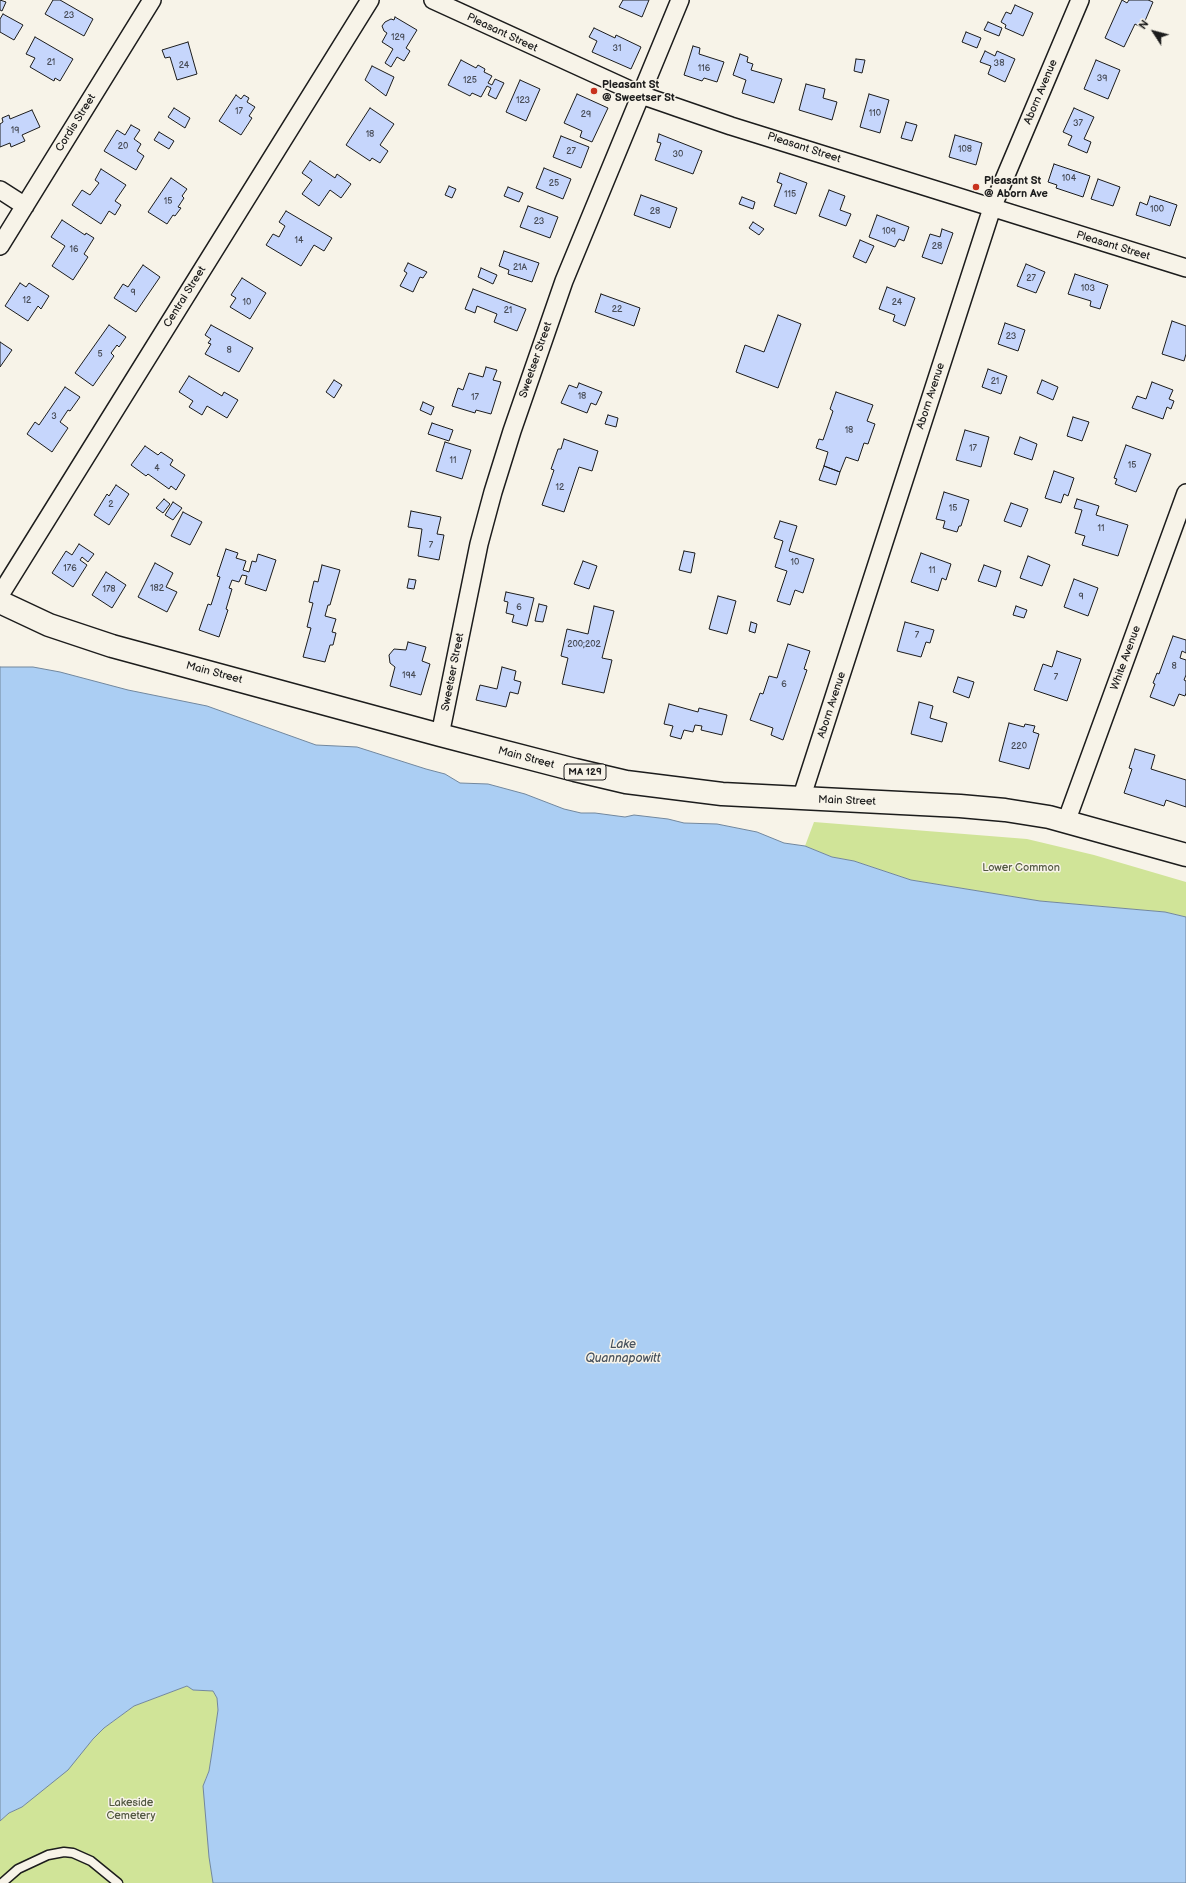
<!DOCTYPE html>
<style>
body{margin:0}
#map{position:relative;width:1186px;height:1883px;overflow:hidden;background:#f7f3e8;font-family:"Balsamiq Sans",sans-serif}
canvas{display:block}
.north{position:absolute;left:1134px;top:12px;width:40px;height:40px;-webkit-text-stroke:3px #f7f3e8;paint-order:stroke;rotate:306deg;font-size:11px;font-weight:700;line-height:16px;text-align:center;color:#1c1c1c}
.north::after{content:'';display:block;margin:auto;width:14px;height:18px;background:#1c1c1c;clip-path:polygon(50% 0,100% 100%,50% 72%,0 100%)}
</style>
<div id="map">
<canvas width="1186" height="1883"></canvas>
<div class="north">N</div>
</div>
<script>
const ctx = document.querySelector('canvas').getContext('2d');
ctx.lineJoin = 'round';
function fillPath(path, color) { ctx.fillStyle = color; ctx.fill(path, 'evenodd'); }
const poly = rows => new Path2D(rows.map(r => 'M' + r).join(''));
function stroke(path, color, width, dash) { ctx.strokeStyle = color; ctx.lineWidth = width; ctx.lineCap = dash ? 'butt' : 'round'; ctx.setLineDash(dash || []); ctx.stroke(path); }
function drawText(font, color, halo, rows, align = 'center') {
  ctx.font = font + ' "Balsamiq Sans",sans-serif'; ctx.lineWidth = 3; ctx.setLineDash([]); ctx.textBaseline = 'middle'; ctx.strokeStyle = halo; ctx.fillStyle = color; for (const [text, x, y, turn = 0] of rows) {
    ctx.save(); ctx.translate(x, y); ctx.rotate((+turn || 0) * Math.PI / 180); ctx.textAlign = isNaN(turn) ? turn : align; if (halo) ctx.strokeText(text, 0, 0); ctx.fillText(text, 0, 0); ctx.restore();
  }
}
fillPath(poly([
 [814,822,1027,839,1094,855,1186,882,1186,917,1165,912,1040,901,911,880,854,861,832,857,805,846],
 [187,1686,193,1690,213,1691,217,1698,218,1710,216,1727,209,1771,205,1780,209,1857,213,1883,0,1883,0,1821,9,1813,22,1807,54,1780,104,1728,134,1706]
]), '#d0e498');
const water = poly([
 [0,667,33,667,60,672,128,690,207,706,316,745,357,747,426,769,445,774,460,783,488,784,525,794,564,809,581,813,595,813,625,817,634,815,668,819,684,823,717,824,757,832,784,843,805,846,832,857,854,861,911,880,1040,901,1165,912,1186,917,1186,1883,213,1883,209,1857,203,1786,209,1771,212,1752,218,1710,217,1698,213,1691,193,1690,187,1686,134,1706,104,1728,93,1739,68,1770,22,1807,9,1813,0,1821,0,667]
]);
fillPath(water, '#abcef3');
stroke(water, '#72879d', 1);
const building = poly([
 [0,0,6,2,2,11,0,10,0,0],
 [53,0,60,0,93,19,84,36,45,14,53,0],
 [623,0,649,0,642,17,619,7,623,0],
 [1122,0,1127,3,1129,0,1148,0,1153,2,1142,28,1135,24,1124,47,1105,38,1122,0],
 [1015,5,1033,13,1023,36,1005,28,1006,25,1001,22,1006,12,1011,14,1015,5],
 [3,14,23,25,14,40,0,32,0,19,3,14],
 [395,17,417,30,406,48,410,51,404,61,397,57,391,67,385,63,393,49,382,42,387,33,384,31,382,26,385,22,391,19,394,20,395,17],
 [988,22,1002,28,999,36,984,30,988,22],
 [594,28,615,38,616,35,641,47,631,69,592,52,597,41,589,37,594,28],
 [966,32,981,38,977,48,962,42,966,32],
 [35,37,73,59,60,81,55,78,54,81,30,67,35,58,26,54,35,37],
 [188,42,197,74,177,80,170,57,165,58,162,50,188,42],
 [693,46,700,48,699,54,724,62,717,82,704,78,702,81,684,75,693,46],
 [985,51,995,56,997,51,1015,59,1005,82,988,74,991,66,980,62,985,51],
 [740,54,748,57,747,62,753,64,751,70,782,79,774,103,742,93,746,80,733,75,740,54],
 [856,59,865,60,862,73,854,71,856,59],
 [461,60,476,68,478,65,485,69,484,72,492,76,488,83,492,85,495,79,504,83,496,99,488,95,491,88,487,86,481,97,472,93,470,96,448,85,461,60],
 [1096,60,1120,70,1108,99,1084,89,1096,60],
 [372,66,394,77,386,96,365,80,372,66],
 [520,80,540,89,526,121,506,112,520,80],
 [806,84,825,89,823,98,837,102,832,120,799,110,806,84],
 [577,94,608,108,592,142,580,137,582,131,564,123,577,94],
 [869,94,889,100,880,133,860,127,869,94],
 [236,95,241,99,244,95,249,98,247,102,255,107,249,116,252,118,241,135,219,121,236,95],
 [174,108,190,118,185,128,168,117,174,108],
 [370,108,394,124,380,145,388,151,380,163,372,158,370,161,346,145,370,108],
 [1074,108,1094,117,1084,139,1091,142,1087,153,1068,145,1072,136,1063,132,1074,108],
 [32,110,40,127,22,135,25,141,11,147,10,143,0,147,0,124,3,122,2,118,9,115,10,119,32,110],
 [906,122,917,125,912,141,901,138,906,122],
 [131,125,140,130,134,139,141,144,137,151,144,156,136,170,104,151,117,130,125,135,131,125],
 [159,132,174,141,169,149,154,140,159,132],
 [659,134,702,151,693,174,655,160,661,143,657,142,659,134],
 [955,135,982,143,976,165,949,157,955,135],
 [561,136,589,147,581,168,553,157,561,136],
 [310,161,335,178,337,174,351,184,341,198,330,190,319,206,302,194,312,180,302,173,310,161],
 [1054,164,1090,176,1083,197,1056,188,1057,185,1048,182,1054,164],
 [544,168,571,179,563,199,536,188,544,168],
 [101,169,126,185,115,201,121,205,115,215,109,211,101,224,72,205,82,190,90,195,99,183,95,180,101,169],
 [780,173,807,183,796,214,774,206,782,184,777,182,780,173],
 [171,178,187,189,182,196,184,198,178,207,181,208,175,216,173,215,167,224,148,212,171,178],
 [1098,179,1120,187,1113,206,1091,199,1098,179],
 [449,186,456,189,452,198,445,195,449,186],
 [508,187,523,193,519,202,504,196,508,187],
 [829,190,845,196,840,210,851,214,846,226,819,216,829,190],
 [641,195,677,208,670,228,634,215,641,195],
 [1150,196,1177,205,1170,226,1136,215,1140,202,1147,205,1150,196],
 [742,197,755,202,753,209,739,204,742,197],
 [528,206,558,217,550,238,520,227,528,206],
 [286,211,332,238,324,251,314,245,301,266,266,245,273,234,279,237,285,226,279,222,286,211],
 [877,215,909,227,904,241,899,239,895,247,869,237,877,215],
 [62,220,85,235,86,233,94,238,84,254,88,257,73,280,52,266,65,246,51,237,62,220],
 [753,222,764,229,759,235,749,228,753,222],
 [942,229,953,233,942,264,922,257,930,234,940,237,942,229],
 [860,240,874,246,866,263,853,257,860,240],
 [504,251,539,263,532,282,508,274,509,270,499,266,504,251],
 [408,263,427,272,423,278,420,277,413,292,400,286,407,273,404,271,408,263],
 [1026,264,1045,272,1036,293,1017,286,1026,264],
 [143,265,160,277,136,312,114,298,123,284,128,287,143,265],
 [481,268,497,275,493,284,478,277,481,268],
 [1075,274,1108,285,1100,309,1090,306,1091,301,1068,294,1075,274],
 [242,278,266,293,250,319,230,307,236,298,231,295,242,278],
 [20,283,26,287,29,283,49,296,41,309,38,306,28,321,5,306,20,283],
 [887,287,915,298,905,326,893,321,895,315,879,309,887,287],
 [473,289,526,309,517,331,494,322,497,314,477,306,475,313,465,309,473,289],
 [601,294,640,308,634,326,595,312,601,294],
 [778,315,801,324,778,388,736,372,745,345,764,352,778,315],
 [1172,321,1186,326,1186,354,1184,361,1162,354,1172,321],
 [1005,323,1025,330,1018,351,998,344,1005,323],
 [109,325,126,337,119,347,117,345,111,353,114,356,93,386,75,373,109,325],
 [211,325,253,348,239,372,205,354,211,344,208,343,211,339,205,335,211,325],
 [0,342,12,350,0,367,0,342],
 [486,367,497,370,493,380,501,382,491,414,476,410,475,413,452,406,458,388,463,390,469,373,483,377,486,367],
 [988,369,1007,376,1001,394,982,387,988,369],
 [189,376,222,396,224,392,238,400,227,418,207,406,202,415,189,407,193,401,179,392,189,376],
 [334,380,342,385,334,398,326,392,334,380],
 [1042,380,1058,387,1053,400,1037,393,1042,380],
 [1152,382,1173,390,1169,399,1174,401,1171,409,1167,407,1163,419,1132,408,1137,396,1146,399,1152,382],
 [579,383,602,392,596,405,591,403,587,413,561,403,569,385,577,388,579,383],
 [65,387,80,397,70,411,68,410,60,422,68,428,52,452,27,434,35,422,39,425,65,387],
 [836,392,873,405,867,421,875,424,868,444,864,443,858,461,846,457,840,472,824,466,828,452,816,448,819,439,823,440,833,411,830,409,836,392],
 [423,402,434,407,431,415,420,410,423,402],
 [608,415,618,418,616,427,605,424,608,415],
 [1073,417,1089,422,1082,441,1067,436,1073,417],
 [432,423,453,430,449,441,428,434,432,423],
 [965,430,989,437,981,467,956,460,965,430],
 [1020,437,1037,444,1032,460,1014,454,1020,437],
 [564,439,598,451,592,471,579,467,564,512,542,505,554,470,551,469,558,449,561,449,564,439],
 [445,442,471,450,462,479,436,471,445,442],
 [1126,445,1151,454,1136,492,1115,484,1117,479,1114,478,1126,445],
 [145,446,158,455,161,452,173,460,170,465,185,475,176,490,171,486,169,489,148,474,146,476,131,465,145,446],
 [824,466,840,472,836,485,819,480,824,466],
 [1054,471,1074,478,1068,496,1064,494,1061,503,1045,498,1054,471],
 [116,485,129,494,109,525,94,515,107,494,109,496,116,485],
 [944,492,969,500,961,526,959,526,957,532,943,528,945,521,936,519,944,492],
 [164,499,170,504,163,513,156,508,164,499],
 [1077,499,1099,506,1096,515,1128,525,1118,556,1082,545,1085,536,1075,533,1082,510,1074,508,1077,499],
 [173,502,182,508,173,520,165,515,173,502],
 [1011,503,1028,509,1021,527,1004,521,1011,503],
 [411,511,441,517,437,534,444,535,439,560,418,556,422,529,408,527,411,511],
 [183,512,202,522,190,545,171,536,183,512],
 [780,521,797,526,789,551,814,559,803,593,795,590,790,605,777,601,787,571,775,567,783,541,774,538,780,521],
 [79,544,94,554,88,562,82,557,80,560,87,565,73,587,52,573,66,551,72,555,79,544],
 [226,549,238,553,236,558,246,561,243,570,249,572,252,561,256,562,258,554,276,560,266,591,245,584,247,576,242,575,239,582,232,580,229,588,232,589,226,609,228,610,219,637,199,630,208,604,211,605,220,577,217,576,226,549],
 [684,551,695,553,691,573,679,570,684,551],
 [921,553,951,564,946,580,942,578,938,591,911,582,921,553],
 [1028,556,1050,565,1042,586,1020,578,1028,556],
 [583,561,597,566,589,589,574,584,583,561],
 [155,563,173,573,166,587,177,592,167,612,138,597,155,563],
 [322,565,340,570,330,605,328,605,325,616,336,619,332,632,336,633,333,645,330,645,325,662,303,657,311,628,307,627,313,603,309,602,314,581,318,582,322,565],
 [984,565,1001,571,996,587,978,581,984,565],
 [106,572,126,585,112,608,92,595,106,572],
 [409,579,416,580,414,589,407,588,409,579],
 [1074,579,1098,588,1088,616,1064,607,1074,579],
 [506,592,534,598,527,626,512,622,514,615,506,613,508,602,504,601,506,592],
 [718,596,736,601,727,634,709,629,718,596],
 [539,604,547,606,543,622,535,621,539,604],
 [594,606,614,611,602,658,612,660,604,693,562,684,568,658,561,656,567,629,588,634,594,606],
 [1016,606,1027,610,1024,618,1013,615,1016,606],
 [751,622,757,624,755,633,749,631,751,622],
 [905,622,934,630,930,643,926,642,921,657,897,651,905,622],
 [1173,636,1186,640,1186,653,1182,651,1180,658,1186,660,1186,675,1184,680,1186,681,1186,693,1185,696,1179,694,1174,706,1150,697,1155,684,1153,683,1157,673,1159,674,1173,636],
 [408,642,426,647,422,661,430,664,421,695,390,686,395,667,390,663,389,655,394,649,406,650,408,642],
 [788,644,810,651,804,669,807,670,783,740,771,735,773,728,750,720,760,693,763,694,769,676,777,678,788,644],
 [1057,651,1081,659,1067,701,1034,690,1043,664,1052,667,1057,651],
 [502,667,516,671,514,680,521,682,518,694,510,692,506,707,476,700,480,685,497,689,502,667],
 [958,677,974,682,969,698,953,692,958,677],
 [919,702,933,706,930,718,947,723,942,742,911,734,919,702],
 [669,704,698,712,699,708,727,715,722,735,701,730,702,726,695,725,693,732,684,730,681,739,670,736,673,726,664,724,669,704],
 [1009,723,1024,727,1025,724,1035,726,1033,732,1039,734,1029,769,999,761,1009,723],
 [1135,749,1155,755,1151,769,1186,780,1186,807,1166,800,1164,806,1124,793,1132,769,1129,768,1135,749]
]);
fillPath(building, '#c6d6fc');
stroke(building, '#1c1c1c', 1);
const lane = poly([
 [2,1883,18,1869,48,1855,64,1852,73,1853,91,1861,118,1883]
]);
const street = poly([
 [433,0,641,95,731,126,1186,268],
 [0,190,25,206],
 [0,246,152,0],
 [0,595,370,0],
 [440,735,479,544,493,492,512,431,564,281,680,0],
 [801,799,992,208,1080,0],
 [1066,822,1186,493]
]);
const primary = poly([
 [0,602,49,625,112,646,440,735,575,770,626,782,722,794,960,806,1005,810,1049,817,1186,855]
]);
stroke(lane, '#1c1c1c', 11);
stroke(street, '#1c1c1c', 20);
stroke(primary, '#1c1c1c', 25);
stroke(lane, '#f7f3e8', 8);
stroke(street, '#f7f3e8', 17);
stroke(primary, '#f7f3e8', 22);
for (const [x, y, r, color] of [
 [594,91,4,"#c8321e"],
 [976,187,4,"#c8321e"]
]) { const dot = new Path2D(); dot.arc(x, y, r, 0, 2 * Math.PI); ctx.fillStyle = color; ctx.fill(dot); stroke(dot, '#f7f3e8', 1.5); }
drawText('9px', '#464a54', null, [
 ["23",69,16],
 ["129",398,38],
 ["31",617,49],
 ["21",51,63],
 ["38",999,64],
 ["24",184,66],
 ["116",704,69],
 ["39",1102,79],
 ["125",470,81],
 ["123",523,101],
 ["17",239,112],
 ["110",875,114],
 ["29",586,115],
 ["37",1078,124],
 ["19",15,131],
 ["18",370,135],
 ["20",123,147],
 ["108",965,150],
 ["27",571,152],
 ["30",678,155],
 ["104",1069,179],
 ["25",554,184],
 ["115",790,195],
 ["15",168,202],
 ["100",1157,210],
 ["28",655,212],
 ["23",539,222],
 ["109",889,232],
 ["14",299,241],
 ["28",937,247],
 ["16",74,250],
 ["21A",520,268],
 ["27",1031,279],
 ["103",1088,289],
 ["9",133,293],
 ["12",27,301],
 ["10",247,303],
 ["24",897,303],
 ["22",617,310],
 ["21",508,311],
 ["23",1011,337],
 ["8",229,351],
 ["5",100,355],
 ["21",995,382],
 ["18",582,397],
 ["17",475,398],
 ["3",54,417],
 ["18",849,431],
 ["17",973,449],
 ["11",453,461],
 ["15",1132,466],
 ["4",157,469],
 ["12",560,488],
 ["2",111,505],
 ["15",953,509],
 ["11",1101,529],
 ["7",431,546],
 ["10",795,563],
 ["176",70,569],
 ["11",932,571],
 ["182",157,589],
 ["178",109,590],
 ["9",1081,597],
 ["6",519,608],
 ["7",917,636],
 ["200;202",584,645],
 ["8",1174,667],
 ["194",409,676],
 ["7",1056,678],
 ["6",784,685],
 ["220",1019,747]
]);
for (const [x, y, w] of [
 [585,772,42]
]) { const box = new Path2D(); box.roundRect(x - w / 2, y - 8, w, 16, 3); ctx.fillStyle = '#f7f3e8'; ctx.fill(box); stroke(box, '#1c1c1c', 1); }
drawText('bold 10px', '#1c1c1c', null, [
 ["MA 129",585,772]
]);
drawText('11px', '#1c1c1c', '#f7f3e8', [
 ["Pleasant Street",502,33,25],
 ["Aborn Avenue",1041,92,-67],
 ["Cordis Street",76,123,-58],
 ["Pleasant Street",804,148,18],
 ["Pleasant Street",1113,246,17],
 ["Central Street",185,297,-58],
 ["Sweetser Street",536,360,-71],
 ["Aborn Avenue",931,396,-72],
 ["White Avenue",1126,658,-70],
 ["Sweetser Street",453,672,-79],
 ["Main Street",214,673,15],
 ["Aborn Avenue",832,705,-72],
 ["Main Street",526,758,15],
 ["Main Street",847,801,2]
]);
drawText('bold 11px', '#1c1c1c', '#f7f3e8', [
 ["Pleasant St",602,85],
 ["@ Sweetser St",602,98],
 ["Pleasant St",984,181],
 ["@ Aborn Ave",984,194]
], 'left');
drawText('11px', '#525841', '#f7f3e8', [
 ["Lower Common",1021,868],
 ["Lakeside",131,1803],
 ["Cemetery",131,1816]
]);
drawText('italic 12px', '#47515c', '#f7f3e8', [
 ["Lake",623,1345],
 ["Quannapowitt",623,1359]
]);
</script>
